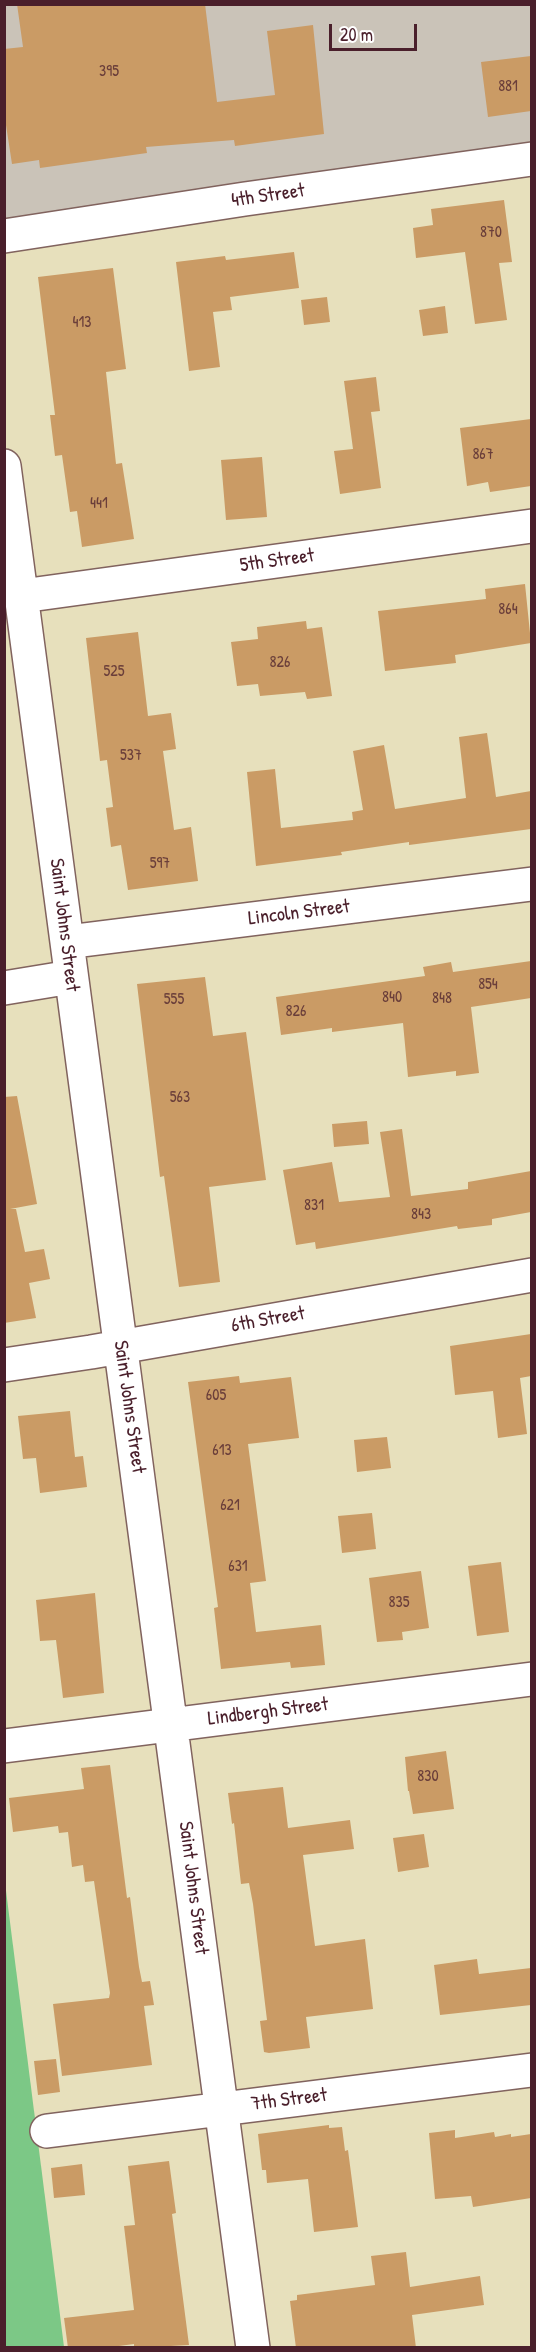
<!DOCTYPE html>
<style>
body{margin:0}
#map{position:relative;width:536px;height:2352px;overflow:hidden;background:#e7e0bc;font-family:"Patrick Hand",sans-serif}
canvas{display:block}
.frame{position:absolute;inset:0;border:6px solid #4a1f2b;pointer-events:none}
.scale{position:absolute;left:329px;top:24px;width:88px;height:27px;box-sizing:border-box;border:3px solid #4a1f2b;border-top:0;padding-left:8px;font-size:18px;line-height:21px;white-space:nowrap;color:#4a1f2b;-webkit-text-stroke:4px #fff;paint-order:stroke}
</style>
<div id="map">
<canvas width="536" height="2352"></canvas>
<div class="frame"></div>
<div class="scale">20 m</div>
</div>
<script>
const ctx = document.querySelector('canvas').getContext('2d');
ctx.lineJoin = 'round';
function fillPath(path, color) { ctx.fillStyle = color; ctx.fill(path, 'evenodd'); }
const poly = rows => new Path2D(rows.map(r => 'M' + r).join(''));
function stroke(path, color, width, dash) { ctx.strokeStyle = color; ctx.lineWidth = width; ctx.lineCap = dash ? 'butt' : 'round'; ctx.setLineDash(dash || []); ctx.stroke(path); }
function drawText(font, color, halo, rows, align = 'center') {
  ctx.font = font + ' "Patrick Hand",sans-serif'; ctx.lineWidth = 5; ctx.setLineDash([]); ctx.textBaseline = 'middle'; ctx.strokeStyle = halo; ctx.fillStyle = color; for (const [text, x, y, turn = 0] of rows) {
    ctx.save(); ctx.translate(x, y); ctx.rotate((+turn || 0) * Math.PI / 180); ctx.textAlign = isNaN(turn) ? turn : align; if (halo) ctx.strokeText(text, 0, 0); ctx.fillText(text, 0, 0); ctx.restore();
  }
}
fillPath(poly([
 [5,5,531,5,531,159,5,236]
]), '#cac3b8');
fillPath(poly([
 [4,1875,60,2315,64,2347,5,2347]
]), '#7cc886');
fillPath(poly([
 [17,4,205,4,217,102,275,95,267,31,313,25,324,134,235,146,234,140,146,147,147,153,40,168,39,160,12,164,4,112,4,49,23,47],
 [531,56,531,111,488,117,481,62],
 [504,200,512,262,499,263,507,320,475,324,465,252,416,258,413,228,433,225,431,209],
 [294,252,299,288,230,297,232,310,213,312,220,367,189,371,176,262,225,256,226,260],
 [113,268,126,369,106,372,116,464,122,463,134,539,82,547,77,511,70,512,62,455,55,456,50,415,55,415,38,277],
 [327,297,330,322,304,325,301,300],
 [445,306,448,333,423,336,419,310],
 [376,377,380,411,371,412,381,488,340,494,334,451,353,449,344,381],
 [531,419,531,486,490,492,488,482,467,486,460,428],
 [262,457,267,517,226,520,221,460],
 [525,584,531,643,455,655,456,663,385,671,378,611,486,599,485,589],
 [306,621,307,629,322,627,332,696,307,699,305,692,260,696,258,684,237,686,231,642,258,639,257,627],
 [138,632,148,716,171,713,176,749,163,751,174,830,191,827,198,881,128,890,121,845,111,847,106,808,113,807,107,760,100,761,86,638],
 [487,733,496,797,531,791,531,829,409,845,409,842,341,852,342,855,256,866,247,772,275,769,281,828,353,820,352,812,363,810,353,751,384,745,395,809,466,798,459,737],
 [531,961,531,998,471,1007,479,1073,456,1076,456,1071,408,1077,403,1023,332,1032,332,1028,281,1035,276,997,425,976,423,967,451,962,453,972],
 [205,977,213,1036,246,1032,266,1180,209,1187,220,1282,179,1287,164,1176,160,1177,137,984],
 [17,1096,37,1204,10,1209,16,1209,25,1252,44,1249,50,1279,29,1283,36,1318,4,1323,4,1097],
 [367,1121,369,1144,334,1147,332,1124],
 [402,1129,411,1196,468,1189,468,1182,531,1171,531,1212,492,1219,492,1225,458,1229,457,1226,316,1249,315,1242,296,1245,283,1170,332,1162,339,1202,390,1197,380,1132],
 [531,1334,531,1376,520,1378,527,1434,498,1438,493,1391,455,1395,450,1346],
 [239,1376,240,1383,291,1377,299,1438,248,1444,266,1581,250,1583,256,1632,321,1625,325,1665,291,1668,290,1662,221,1669,214,1608,218,1607,188,1382],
 [70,1411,75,1457,83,1456,87,1487,40,1493,36,1458,23,1459,18,1416],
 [387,1437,391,1468,357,1472,354,1440],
 [372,1513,376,1549,342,1553,338,1516],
 [501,1562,509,1632,477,1636,468,1566],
 [421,1571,429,1628,402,1632,403,1640,377,1642,369,1578],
 [95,1593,104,1693,63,1698,56,1640,40,1641,36,1600],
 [446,1751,454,1809,413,1814,409,1791,408,1791,405,1757],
 [110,1765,127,1898,130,1897,139,1967,142,1982,150,1981,154,2005,144,2006,152,2065,62,2076,53,2004,109,1998,110,1993,94,1881,85,1882,83,1865,72,1867,68,1832,59,1833,58,1826,13,1832,9,1798,84,1789,81,1768],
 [283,1787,288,1828,350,1820,354,1849,303,1855,315,1946,365,1939,373,2009,306,2017,310,2048,269,2053,264,2052,260,2021,267,2020,253,1904,249,1883,241,1884,234,1823,232,1824,228,1793],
 [424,1834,429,1867,398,1872,393,1838],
 [477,1959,479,1974,531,1968,531,2005,440,2015,434,1965],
 [56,2059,60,2092,38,2095,34,2061],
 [329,2125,329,2128,342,2127,345,2151,348,2150,358,2227,314,2232,308,2179,267,2183,266,2170,262,2170,258,2134],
 [455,2130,455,2138,494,2132,495,2137,511,2134,511,2137,531,2134,531,2198,473,2207,471,2196,435,2199,429,2133],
 [169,2161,176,2213,172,2214,189,2345,134,2348,134,2344,104,2348,68,2348,64,2318,134,2310,124,2226,135,2225,128,2166],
 [82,2164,85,2195,54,2198,51,2168],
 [406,2252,410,2287,480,2276,484,2305,412,2315,416,2348,296,2348,290,2301,297,2300,297,2295,375,2285,371,2256]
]), '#ca9b65');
const minor = poly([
 [4,236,245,199,532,159],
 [4,466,253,2348],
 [22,596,532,526],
 [67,942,532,884],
 [4,988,71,977],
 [4,1365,91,1352,532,1275],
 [4,1746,532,1679],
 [47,2131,532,2070]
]);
stroke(minor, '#81635e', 36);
stroke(minor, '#fff', 33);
drawText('16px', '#6a3e3a', null, [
 ["395",109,72],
 ["881",508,87],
 ["870",491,233],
 ["413",82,323],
 ["867",483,455],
 ["441",99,504],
 ["864",508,610],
 ["826",280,663],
 ["525",114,672],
 ["537",131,756],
 ["597",160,864],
 ["854",488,985],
 ["840",392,998],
 ["848",442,999],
 ["555",174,1000],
 ["826",296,1012],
 ["563",180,1098],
 ["831",314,1206],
 ["843",421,1215],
 ["605",216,1396],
 ["613",222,1451],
 ["621",230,1506],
 ["631",238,1567],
 ["835",399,1603],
 ["830",428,1777]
]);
drawText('20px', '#4a1f2b', '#fff', [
 ["4th Street",268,196,-8],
 ["5th Street",277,561,-8],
 ["Lincoln Street",299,913,-7],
 ["Saint Johns Street",64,925,83],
 ["6th Street",268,1320,-10],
 ["Saint Johns Street",129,1407,82],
 ["Lindbergh Street",268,1712,-7],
 ["Saint Johns Street",193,1888,83],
 ["7th Street",289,2100,-7]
]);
</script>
